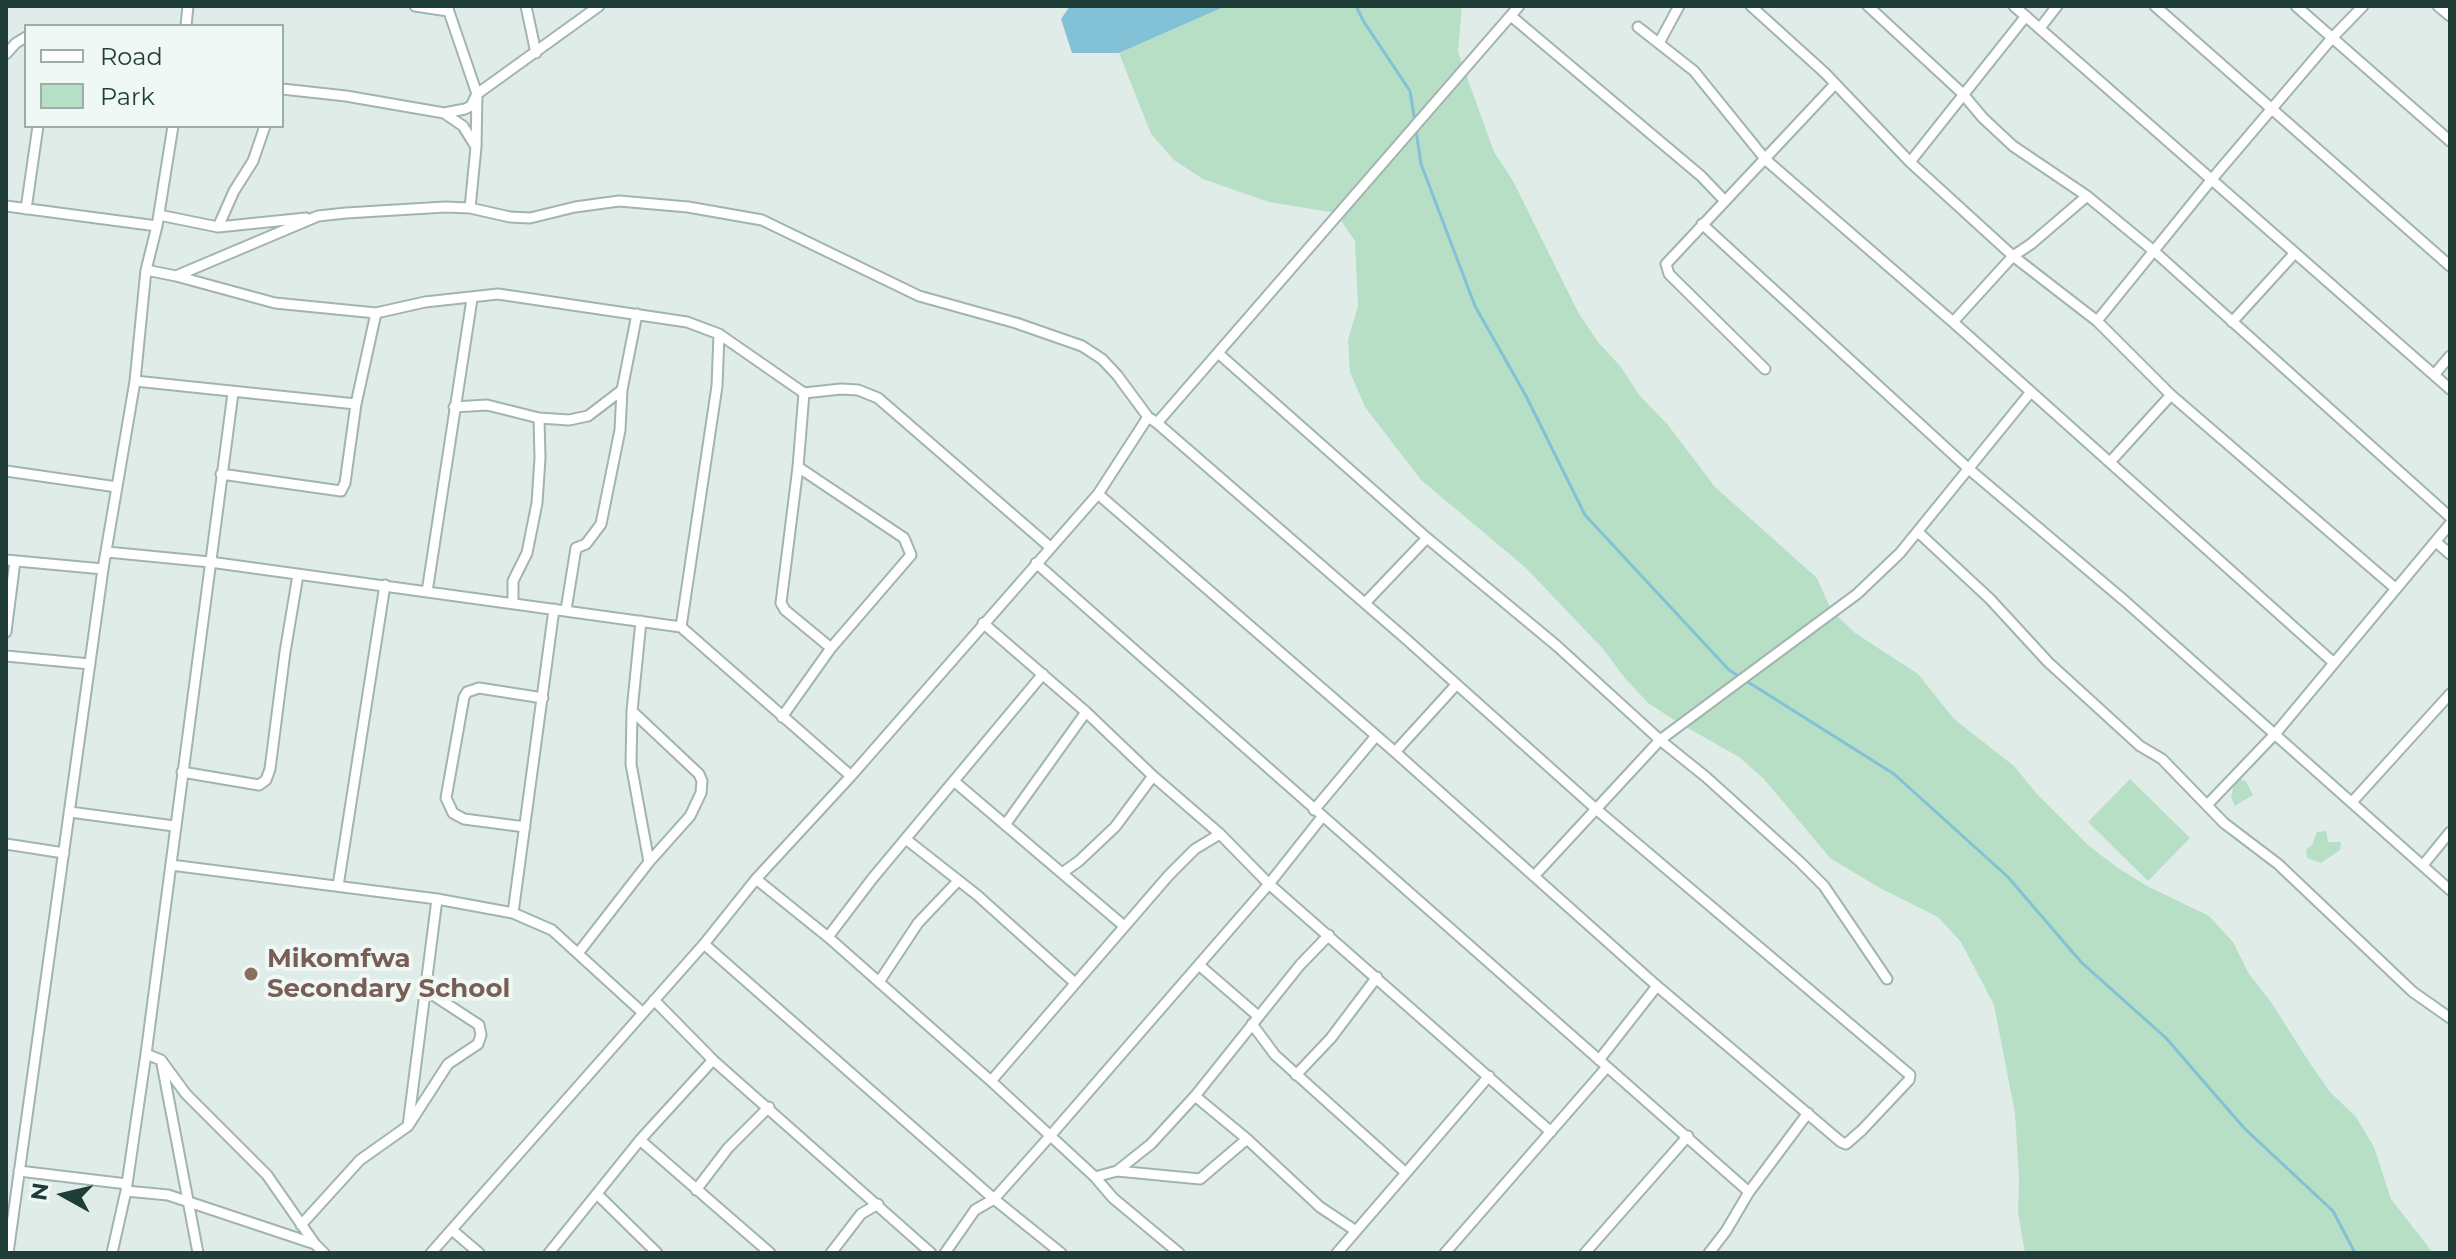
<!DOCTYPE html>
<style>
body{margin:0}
#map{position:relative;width:2456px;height:1259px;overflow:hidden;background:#e0ece8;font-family:Montserrat,sans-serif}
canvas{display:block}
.frame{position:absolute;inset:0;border:8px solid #1f3e38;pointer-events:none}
.legend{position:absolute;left:24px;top:24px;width:260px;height:104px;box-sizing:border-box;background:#f0f8f5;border:2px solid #9caea9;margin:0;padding:10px 14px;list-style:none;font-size:24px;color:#1f3e38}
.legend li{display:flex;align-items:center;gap:16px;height:40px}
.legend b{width:40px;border:2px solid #9caea9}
.north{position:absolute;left:24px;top:1155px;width:80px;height:80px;-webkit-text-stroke:6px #f0f8f5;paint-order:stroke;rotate:278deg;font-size:22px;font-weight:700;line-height:32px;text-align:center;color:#1f3e38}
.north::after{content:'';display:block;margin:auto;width:28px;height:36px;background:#1f3e38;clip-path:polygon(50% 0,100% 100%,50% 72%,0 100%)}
</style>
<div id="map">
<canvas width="2456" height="1259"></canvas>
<div class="frame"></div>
<ul class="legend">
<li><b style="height:10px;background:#fff"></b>Road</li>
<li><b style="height:22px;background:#b7dfc6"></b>Park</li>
</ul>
<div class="north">N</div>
</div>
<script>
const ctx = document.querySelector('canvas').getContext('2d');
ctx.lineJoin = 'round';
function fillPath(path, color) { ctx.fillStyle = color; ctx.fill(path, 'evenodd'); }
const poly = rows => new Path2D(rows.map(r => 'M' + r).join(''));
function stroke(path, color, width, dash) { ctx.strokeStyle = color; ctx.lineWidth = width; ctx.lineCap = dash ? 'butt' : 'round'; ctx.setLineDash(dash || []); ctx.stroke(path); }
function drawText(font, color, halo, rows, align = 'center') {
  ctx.font = font + ' Montserrat,sans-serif'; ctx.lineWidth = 8; ctx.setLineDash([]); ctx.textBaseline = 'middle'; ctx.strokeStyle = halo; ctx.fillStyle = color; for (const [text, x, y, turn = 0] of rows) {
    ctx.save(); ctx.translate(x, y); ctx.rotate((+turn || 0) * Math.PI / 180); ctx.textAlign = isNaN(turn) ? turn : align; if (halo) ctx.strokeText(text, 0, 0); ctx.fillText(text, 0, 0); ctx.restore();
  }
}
fillPath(poly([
 [1226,6,1462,6,1458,52,1494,152,1513,181,1579,314,1598,342,1621,367,1640,396,1668,425,1715,487,1817,578,1831,610,1855,633,1918,674,1954,719,2014,766,2037,794,2089,846,2118,868,2147,886,2209,916,2233,942,2249,974,2271,1002,2309,1062,2330,1092,2356,1117,2374,1147,2391,1199,2433,1253,2025,1253,2018,1212,2019,1179,2015,1113,1994,1005,1961,942,1938,917,1878,887,1830,858,1764,779,1739,757,1679,723,1648,703,1624,677,1604,650,1525,567,1421,480,1365,407,1350,372,1348,340,1358,306,1355,241,1336,213,1269,202,1203,179,1174,160,1151,134,1119,53],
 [2130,779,2190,838,2148,881,2088,822],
 [2240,779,2246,781,2253,795,2235,806,2231,797,2234,784],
 [2326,831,2328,842,2341,842,2340,850,2321,863,2307,858,2306,850,2312,845,2317,832]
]), '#b7dfc6');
fillPath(poly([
 [1070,6,1226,6,1119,53,1072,53,1061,19]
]), '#83c1d6');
stroke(poly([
 [1356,6,1364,22,1410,91,1415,122],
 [1416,130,1421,164,1475,306,1526,396,1585,515,1729,670,1894,774,2008,877,2081,962,2166,1038,2244,1128,2333,1211,2355,1253]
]), '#83c1d6', 3);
const minor = poly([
 [415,6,448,11],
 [447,6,477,94,476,147,470,208],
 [526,6,536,53],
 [1751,6,1825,73,1910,162,2013,256,2097,321,2171,395,2395,588],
 [1868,6,1962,93,1983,118,2013,146,2087,196,2155,252,2450,517],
 [2014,6,2450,389],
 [2155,6,2450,266],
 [2296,6,2450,141],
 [2438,6,2450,16],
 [1511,16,1701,176,1724,200],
 [186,26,188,6],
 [1638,27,1694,71,1766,160,1953,322,2334,663],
 [2040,28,2057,6],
 [1659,43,1679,6],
 [6,54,16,43,26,37],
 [282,89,346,96,444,113,465,109,471,106,477,94,599,6],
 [444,113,463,126,476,147],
 [1910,162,2026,16],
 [6,206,157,226],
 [26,209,38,126],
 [159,215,218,227,306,218],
 [1702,224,1970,470,2126,602,2450,890],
 [218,227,234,191,253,161,265,126],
 [146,270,176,276,318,216,346,213,445,207,470,208,510,217,530,218,575,207,619,201,688,207,762,220,919,296,1016,323,1082,346,1102,359,1117,375,1148,417],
 [176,276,275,303,376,313,425,302,498,294,687,322,719,334,804,393,841,389,858,390,878,398,1050,547],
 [2097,321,2212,179,2332,38,2363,6],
 [1953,322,2013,256,2031,244,2087,196],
 [2232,322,2294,254],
 [1218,353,1427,538,1557,646,1660,740,1706,777,1800,862,1824,886,1887,979],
 [1765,369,1669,274,1666,264,1835,84],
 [2434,375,2450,356],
 [135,381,356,404,345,483,341,491,221,474],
 [356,404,376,313],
 [454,407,487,405,539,418,569,420,588,416,622,390],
 [2110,462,2171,395],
 [798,467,781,603,785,610,831,648],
 [6,471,117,487],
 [1098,494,1395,752,1657,986,1841,1142,1846,1144,1862,1130,1909,1080,1910,1075,1596,809,1406,639,1157,423],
 [1918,532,1990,599,2048,662,2140,746,2162,759,2224,823,2278,864,2413,992,2450,1018],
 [2436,542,2450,554],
 [107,552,210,562,681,627,851,776],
 [6,560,103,569],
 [1036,563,1749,1192],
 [427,592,472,299],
 [513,603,513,581,527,553,537,503,540,458,539,418],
 [1365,603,1427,538],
 [566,610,576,548,586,544,601,524,620,430,622,390,637,314],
 [983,623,1086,712,1153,776,1220,834,1269,884,1551,1132],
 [681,627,717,386,719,334],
 [6,632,15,561],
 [6,656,90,664],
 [632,711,631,764,649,862],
 [782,717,831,648,911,555,904,538,798,467,804,393],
 [1395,752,1456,685],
 [182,772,259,785,266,780,270,769,285,652,298,575],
 [955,782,1124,926],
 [2353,801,2450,694],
 [2208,804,2275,734,2450,524],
 [1314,810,1376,736],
 [70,812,174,826],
 [1005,825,1086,712],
 [525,827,464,819,453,813,446,798,464,697,467,692,479,688,543,698],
 [907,840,977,895,1075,983],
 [6,844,64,853],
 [171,865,437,899,513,913,552,930,643,1013],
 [2423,865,2450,832],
 [1062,873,1079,861,1115,827,1153,776],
 [1535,875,1660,740,1857,594,1900,553,2030,393],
 [756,879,828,937,991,1081,1095,1177,1113,1198,1179,1253],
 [338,886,385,585],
 [513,913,554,609],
 [828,937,872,879,1043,674],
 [704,944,994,1199,1061,1253],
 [579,952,649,862,690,816,701,793,702,781,699,774,632,711,641,621],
 [1199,965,1258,1016],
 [879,982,918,923,958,881],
 [654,1000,713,1060,931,1253],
 [1252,1024,1275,1055,1406,1173,1489,1076],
 [146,1054,161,1060,186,1094,267,1175,315,1244],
 [1599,1060,1657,986],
 [162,1064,198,1253],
 [1296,1075,1331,1038,1377,977],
 [991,1081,1169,875,1195,849,1220,834],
 [1195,1096,1247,1139,1320,1207,1356,1231],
 [408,1126,437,899],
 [640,1140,770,1253],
 [19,1171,127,1184],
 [1117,1171,1151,1144,1195,1096,1300,965,1329,935],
 [1095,1177,1117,1171,1200,1179,1247,1139],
 [696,1190,728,1148,769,1107],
 [126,1191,168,1195,315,1244,324,1253],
 [597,1194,657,1253],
 [301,1225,360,1160,408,1126,448,1064,478,1044,481,1035,479,1025,427,991],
 [452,1230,479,1253],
 [8,1253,103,569,135,381,146,270,157,226,173,126],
 [112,1253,126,1191,146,1054,233,393],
 [431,1253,704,944,756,879,851,776,1098,494,1148,417,1157,423,1519,6],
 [549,1253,640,1140,713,1060],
 [831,1253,861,1214,878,1204],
 [945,1253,975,1210,994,1199,1051,1135,1269,884,1322,817],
 [1337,1253,1406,1173],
 [1445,1253,1607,1067],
 [1585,1253,1688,1136],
 [1709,1253,1726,1231,1749,1192,1808,1113]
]);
stroke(minor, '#a2b4b0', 13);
stroke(minor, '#fff', 9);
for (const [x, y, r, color] of [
 [251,974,8,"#8d6e63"]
]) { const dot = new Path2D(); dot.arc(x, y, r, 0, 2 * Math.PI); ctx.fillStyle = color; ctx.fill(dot); stroke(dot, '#f0f8f5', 3); }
drawText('bold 26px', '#785e54', '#f0f8f5', [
 ["Mikomfwa",267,959],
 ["Secondary School",267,989]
], 'left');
</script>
